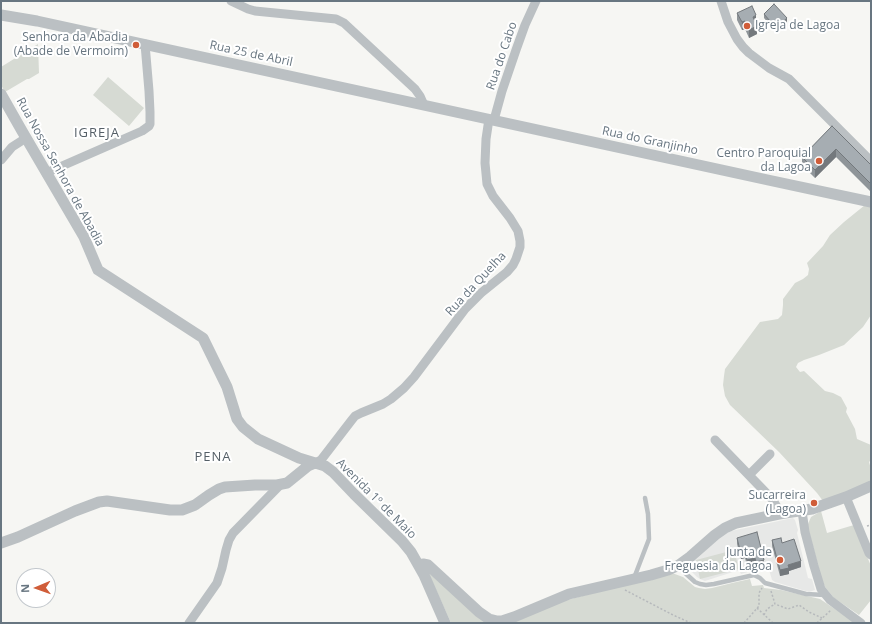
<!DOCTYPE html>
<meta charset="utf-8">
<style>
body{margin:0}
#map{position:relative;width:872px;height:624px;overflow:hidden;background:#f6f6f3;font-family:"Open Sans",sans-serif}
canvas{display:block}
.frame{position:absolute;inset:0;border:2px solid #687681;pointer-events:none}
.north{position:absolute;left:16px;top:568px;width:40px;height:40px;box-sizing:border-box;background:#fff;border:1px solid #c3c8cd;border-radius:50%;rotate:268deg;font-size:11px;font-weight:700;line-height:16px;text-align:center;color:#687681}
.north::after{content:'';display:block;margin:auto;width:14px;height:18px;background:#d05d39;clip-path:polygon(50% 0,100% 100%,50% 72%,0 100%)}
</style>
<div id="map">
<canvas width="872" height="624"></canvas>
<div class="frame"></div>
<div class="north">N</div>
</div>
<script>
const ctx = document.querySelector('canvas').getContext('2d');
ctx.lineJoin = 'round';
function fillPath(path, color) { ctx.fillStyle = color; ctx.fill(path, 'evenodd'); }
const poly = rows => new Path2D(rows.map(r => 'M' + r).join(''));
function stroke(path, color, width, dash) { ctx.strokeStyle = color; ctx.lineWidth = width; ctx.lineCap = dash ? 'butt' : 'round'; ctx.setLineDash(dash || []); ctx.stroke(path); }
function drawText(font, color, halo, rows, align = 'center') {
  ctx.font = font + ' "Open Sans",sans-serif'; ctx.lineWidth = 4; ctx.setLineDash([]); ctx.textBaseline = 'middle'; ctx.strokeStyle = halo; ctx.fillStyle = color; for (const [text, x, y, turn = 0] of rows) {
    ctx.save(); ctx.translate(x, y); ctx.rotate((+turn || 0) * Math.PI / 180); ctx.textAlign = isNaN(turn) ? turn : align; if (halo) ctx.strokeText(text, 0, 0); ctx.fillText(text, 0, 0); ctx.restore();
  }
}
fillPath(poly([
 [793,518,795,520,798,530,797,533,808,578,812,579,815,590,809,592,775,582,772,580,768,566,741,574,739,570,705,581,700,579,697,577,690,570,690,566,691,564,720,537,731,531]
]), '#e7e8e7');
fillPath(poly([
 [38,44,39,73,29,79,27,79,5,92,1,85,1,67],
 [108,77,144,108,129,126,93,95],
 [865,205,871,206,871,315,863,327,844,345,819,355,804,360,798,363,796,367,800,372,804,371,825,391,833,393,841,397,847,408,846,412,855,429,857,439,871,445,871,460,869,462,871,469,871,482,823,501,817,493,779,452,730,405,725,396,723,385,724,376,725,369,760,322,778,319,782,315,783,305,783,299,795,283,803,279,808,275,809,269,807,263,823,246,830,235,844,222],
 [821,511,827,533,854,525,871,566,871,600,859,615,834,598,825,587,822,580,808,528,808,524,811,517],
 [734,550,739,569,700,579,696,560],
 [428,572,488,623,451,623],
 [672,573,683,577,695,587,699,588,705,589,712,588,732,583,750,579,752,586,763,585,764,588,781,590,820,599,856,623,511,623,559,602]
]), '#d6dad3');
stroke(poly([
 [867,526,871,525],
 [625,590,673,615,691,623],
 [771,591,775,604,788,609,799,605,809,612,822,618],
 [757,608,773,623],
 [764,615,767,609,775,604],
 [744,623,759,606,759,593,762,588],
 [817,623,831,610]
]), '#b6b9bc', 1.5, [2, 2]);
stroke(poly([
 [679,565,684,572,695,582,700,584,706,585,714,584,754,575,760,578,765,583,806,594,825,595],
 [634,578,649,539,648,514,645,498]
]), '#bbc0c3', 4.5);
stroke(poly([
 [231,1,248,9,255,11,336,19,344,23,415,89,420,96,424,105],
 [721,1,728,22,737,39,743,47,749,53,769,68,789,79,871,161],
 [494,120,502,91,516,50,525,25,536,1],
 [1,160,12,147,26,138],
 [46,173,142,131,149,126,150,124,150,112,149,91,145,44],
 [715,440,772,499,777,507,779,514],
 [315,463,321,460,351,421,355,416,361,413,383,404,391,399,404,388,414,377,465,309,481,293,507,272,513,265,516,259,520,247,520,241,518,231,510,218,493,196,487,184,485,163,486,139,489,119],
 [749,475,770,454],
 [846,497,869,553,871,555],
 [802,511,805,532,814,566,821,589,830,600,861,623],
 [189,623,217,583,222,568,226,550,229,540,233,533,281,484]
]), '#bbc0c3', 9);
stroke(poly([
 [1,15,37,21,768,180,871,202],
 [1,94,22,131,84,237,98,270,203,338,227,387,237,419,243,427,258,439,299,458,325,466,333,472,354,494,402,541,411,552,424,575,445,623],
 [1,543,18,537,75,511,99,502,107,501,170,510,182,510,195,505,209,495,219,489,225,487,255,485,277,485,287,483,308,466,315,463],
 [419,565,423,564,428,565,479,612,489,619,497,621,502,621,514,617,569,594,651,575,668,570,679,565,690,557,715,535,725,528,736,523,779,514,812,509,846,497,871,486]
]), '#bbc0c3', 11);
fillPath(poly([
 [737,13,756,23,757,34,749,38,745,29,742,30,737,20],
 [764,14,787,22,776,32,764,18],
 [832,126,871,165,871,192,836,157,815,178,802,165,802,157],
 [737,538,764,566,756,568,755,564,747,566,745,558,741,559,737,544],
 [772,540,782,543,801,567,789,571,789,574,780,576,772,546]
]), '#8f9599');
fillPath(poly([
 [756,15,756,23,753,24,753,17],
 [787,18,787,22,776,32,776,28],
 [745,21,745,29,742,30,742,22],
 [757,26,757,34,749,38,749,30],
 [836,149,836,157,815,178,815,170],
 [745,552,745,558,741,559,741,554],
 [755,558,755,564,747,566,747,560],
 [764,560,764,566,756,568,756,562],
 [801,561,801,567,789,571,789,574,780,576,780,570,788,565]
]), '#74797d');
const building = poly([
 [774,4,787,18,776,28,764,14,774,4],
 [752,6,756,15,753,17,757,26,749,30,745,21,742,22,737,13,752,6],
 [832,126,871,165,871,184,836,149,815,170,802,157,832,126],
 [757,532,764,560,756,562,755,558,747,560,745,552,741,554,737,538,757,532],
 [781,538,782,543,794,539,801,561,788,565,789,568,780,570,772,540,781,538]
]);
fillPath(building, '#a6adb2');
stroke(building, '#74797d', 1);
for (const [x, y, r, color] of [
 [747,26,4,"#d05d39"],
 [136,45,4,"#d05d39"],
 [819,161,4,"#d05d39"],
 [814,503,4,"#d05d39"],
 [780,560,4,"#d05d39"]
]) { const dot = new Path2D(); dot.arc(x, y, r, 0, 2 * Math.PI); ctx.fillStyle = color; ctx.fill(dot); stroke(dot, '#fff', 1.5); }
drawText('12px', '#687681', '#fff', [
 ["Igreja de Lagoa",755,26,"left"],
 ["Senhora da Abadia",128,38],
 ["(Abade de Vermoim)",128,52],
 ["Centro Paroquial",811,154],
 ["da Lagoa",811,168],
 ["Sucarreira",806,496],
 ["(Lagoa)",806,510],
 ["Junta de",772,553],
 ["Freguesia da Lagoa",772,567]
], 'right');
drawText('12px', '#687681', '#fff', [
 ["Rua 25 de Abril",251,54,12],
 ["Rua do Cabo",502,56,-71],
 ["Rua do Granjinho",650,141,12],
 ["Rua Nossa Senhora de Abadia",60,172,61],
 ["Rua da Quelha",476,284,-47],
 ["Avenida 1º de Maio",376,499,45]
]);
ctx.letterSpacing = '1px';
drawText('13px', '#555f67', '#fff', [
 ["IGREJA",97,133],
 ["PENA",213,457]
]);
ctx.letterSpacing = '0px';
</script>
